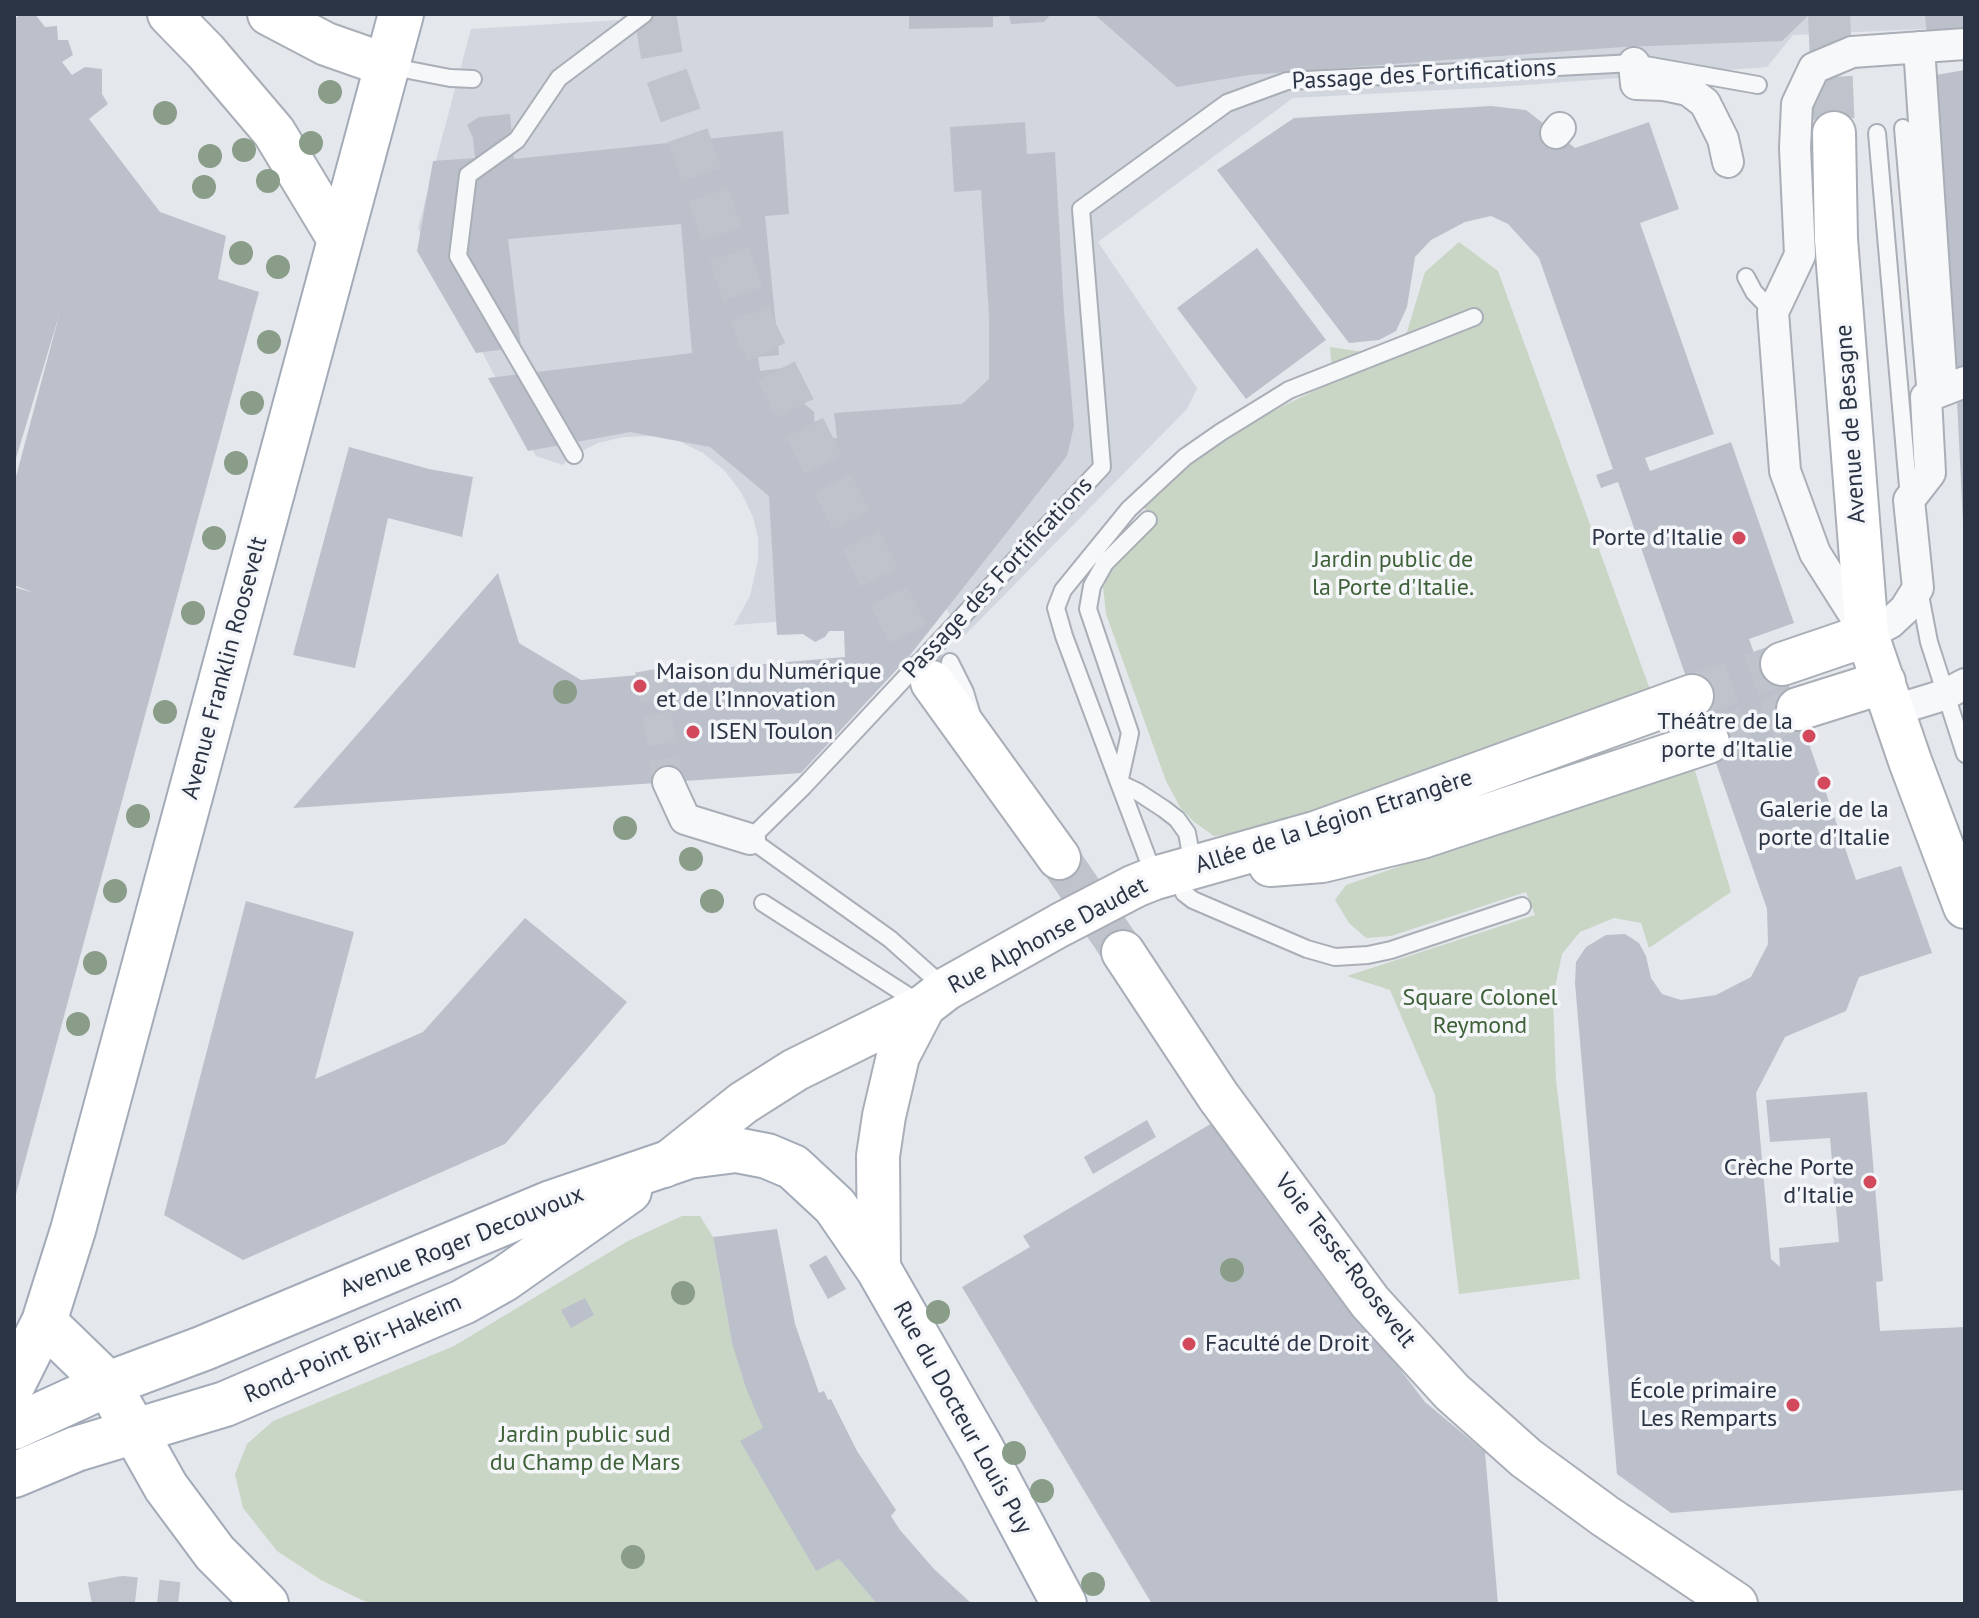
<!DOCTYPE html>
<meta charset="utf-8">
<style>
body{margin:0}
#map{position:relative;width:1979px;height:1618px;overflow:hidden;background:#e4e7ec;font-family:"PT Sans",sans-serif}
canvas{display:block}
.frame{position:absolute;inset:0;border:16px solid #2b3445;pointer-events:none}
</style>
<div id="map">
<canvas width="1979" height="1618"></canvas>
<div class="frame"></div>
</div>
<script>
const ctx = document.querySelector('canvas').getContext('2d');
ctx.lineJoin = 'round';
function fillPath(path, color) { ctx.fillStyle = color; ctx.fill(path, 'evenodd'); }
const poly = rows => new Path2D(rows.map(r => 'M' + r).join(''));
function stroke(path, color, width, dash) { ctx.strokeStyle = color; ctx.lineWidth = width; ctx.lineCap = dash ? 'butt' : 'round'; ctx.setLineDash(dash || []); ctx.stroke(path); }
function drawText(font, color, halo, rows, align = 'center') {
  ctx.font = font + ' "PT Sans",sans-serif'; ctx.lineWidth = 7; ctx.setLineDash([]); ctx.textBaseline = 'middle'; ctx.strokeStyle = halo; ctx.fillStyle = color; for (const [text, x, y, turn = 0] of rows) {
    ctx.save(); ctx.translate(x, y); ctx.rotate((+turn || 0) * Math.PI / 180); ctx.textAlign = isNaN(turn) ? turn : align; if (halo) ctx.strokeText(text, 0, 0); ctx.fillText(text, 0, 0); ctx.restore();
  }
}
fillPath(poly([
 [623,14,1965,14,1964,27,1793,35,1767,67,1498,87,1293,98,1098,242,1197,388,1187,409,965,635,946,609,734,625,750,596,758,560,758,538,753,517,741,492,724,470,703,453,679,441,652,436,624,437,598,443,574,455,563,465,536,456,418,228,471,29,620,20]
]), '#d2d6de');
fillPath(poly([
 [1459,242,1498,271,1652,695,1344,801,1241,833,1214,836,1194,822,1180,807,1166,781,1106,614,1103,586,1111,571,1153,525,1144,507,1158,492,1196,460,1230,435,1285,405,1333,382,1330,347,1364,352,1406,335,1425,272],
 [1693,764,1731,892,1649,948,1641,923,1614,918,1580,932,1562,954,1553,997,1556,1080,1580,1279,1459,1294,1435,1095,1390,990,1347,976,1535,915,1526,892,1391,936,1366,938,1349,923,1335,900,1346,885],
 [682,1216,700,1216,713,1237,732,1343,839,1559,877,1604,370,1604,321,1580,277,1551,243,1508,235,1474,247,1444,273,1421,454,1346,628,1241]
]), '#c9d6c5');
fillPath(poly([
 [21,14,35,14,45,27,57,26,58,40,68,40,73,55,62,62,72,75,85,67,102,69,102,94,108,104,89,119,160,212,226,236,218,279,259,292,15,1198,14,587,34,593,14,585,14,484,60,312,14,465,14,15,16,18],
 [909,14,1003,14,1003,16,993,17,993,27,909,29],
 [1009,14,1051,14,1044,22,1011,24],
 [1094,14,1810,14,1782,41,1623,47,1445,60,1249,75,1177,87],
 [1925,14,1965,14,1965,34,1927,37],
 [1965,70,1965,369,1955,373,1936,75],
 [1491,106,1526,110,1575,148,1649,122,1679,209,1640,223,1714,434,1645,458,1650,471,1731,442,1794,623,1749,639,1755,656,1776,648,1856,880,1901,866,1932,953,1859,977,1846,1011,1785,1037,1756,1093,1771,1259,1780,1267,1779,1248,1839,1242,1830,1138,1770,1142,1766,1100,1867,1092,1883,1281,1876,1282,1880,1331,1965,1327,1965,1490,1671,1513,1617,1474,1575,983,1576,962,1586,947,1606,935,1625,934,1639,943,1646,956,1651,978,1662,994,1681,1000,1716,995,1751,977,1768,944,1767,909,1618,482,1601,488,1596,475,1613,469,1539,258,1508,224,1491,216,1465,222,1431,240,1415,257,1407,307,1396,331,1379,340,1349,343,1217,170,1294,118],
 [510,114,514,159,783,131,789,214,765,216,779,355,758,357,760,371,790,367,807,391,801,401,814,412,815,439,837,438,834,413,962,404,989,379,989,316,981,190,954,192,950,127,1025,122,1027,154,1055,152,1064,312,1074,426,1067,456,911,654,801,773,293,808,498,573,519,643,581,680,845,657,844,631,829,631,825,637,815,642,803,634,777,635,769,496,710,447,630,432,528,451,488,378,692,353,681,224,508,239,521,347,476,353,417,251,433,161,475,158,473,138,467,125,479,117],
 [1257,248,1326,340,1246,399,1177,308],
 [1965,398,1965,523,1963,523,1957,400],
 [349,447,429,469,473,477,462,537,388,518,355,668,293,655],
 [246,901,354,932,315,1079,423,1032,525,918,627,1002,505,1144,243,1260,164,1215],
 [1147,1120,1156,1137,1093,1174,1084,1157],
 [1212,1123,1425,1402,1485,1452,1498,1604,1152,1604,962,1287,1030,1247,1023,1236],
 [777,1229,795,1324,819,1393,824,1391,828,1400,831,1399,857,1451,896,1510,891,1516,900,1530,934,1569,972,1604,877,1604,839,1559,816,1571,740,1441,763,1428,746,1388,732,1343,713,1237],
 [826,1255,846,1289,828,1299,809,1265],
 [585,1298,594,1315,571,1328,561,1310]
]), '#bbc0ca');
stroke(poly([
 [650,670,668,782]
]), '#bfc3cb', 30, [30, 15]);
stroke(poly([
 [655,14,664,68,756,331,932,682],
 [1829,14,1834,133],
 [1692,696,1782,664],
 [1708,742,1798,709],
 [1059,858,1123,952]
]), '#bfc3cb', 42, [42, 21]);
stroke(poly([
 [92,1604,123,1598,178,1604]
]), '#bfc3cb', 44, [44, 22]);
const lane = poly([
 [388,66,450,78,473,79],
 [1903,128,1926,397],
 [1877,133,1909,498],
 [1746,277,1754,292,1773,312],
 [1474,317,1289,390,1221,432,1185,457,1129,509,1063,590,1056,608,1064,636,1119,783,1138,792,1164,809,1177,819,1187,833,1190,849,1184,865,1177,873,1184,893,1193,900,1307,949,1335,957,1368,955,1391,950,1522,906],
 [574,455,458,256,468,175,517,140,559,78,644,14],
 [1148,520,1105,563,1092,586,1088,609,1130,733,1119,783,1155,878],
 [1919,590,1929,642,1965,754],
 [950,662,965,692,971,712],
 [763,903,919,1003],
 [945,988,890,939,750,839,804,786,1102,467,1081,209,1227,103,1287,81,1634,63,1758,85]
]);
const street = poly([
 [1965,44,1852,52,1814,68,1797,104,1795,148,1800,255,1773,312,1785,471,1815,553,1867,635,1890,623,1905,609,1918,588,1909,500,1930,473,1926,397,1965,382],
 [1919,47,1942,390],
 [1634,63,1636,84,1664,85,1688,90,1705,103,1723,139,1728,162],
 [1556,133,1560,128],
 [1895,710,1944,695,1965,684],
 [668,782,685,819,750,839]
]);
const secondary = poly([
 [169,14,206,52,274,132,340,241],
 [269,14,326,44,386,65],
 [1834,133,1836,239,1867,635,1910,761,1965,907],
 [1782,664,1867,635],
 [932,682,1059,858],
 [1798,709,1884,682],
 [1270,865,1322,861,1422,837,1708,742],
 [1123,952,1218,1096,1370,1302,1452,1392,1526,1458,1605,1516,1736,1604],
 [664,1166,743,1103,795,1070,924,1006,946,989,1060,925,1135,886,1155,878,1315,833,1692,696],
 [879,1270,878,1156,884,1116,898,1056,924,1006]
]);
const primary = poly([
 [44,1322,108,1384,166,1487,215,1553,266,1604],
 [14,1382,44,1322,73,1230,401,14],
 [14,1427,108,1384,204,1348,551,1203,689,1156,736,1150,767,1156,793,1167,835,1206,879,1270,982,1450,1064,1604],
 [14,1475,76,1449,225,1404,463,1302,504,1279,629,1191]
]);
stroke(lane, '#a9aeb7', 20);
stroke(street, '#a9aeb7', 34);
stroke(secondary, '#a9aeb7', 46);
stroke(primary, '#a3abb8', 48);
stroke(lane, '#f7f8fa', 16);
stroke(street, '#f7f8fa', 30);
stroke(secondary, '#fff', 42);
stroke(primary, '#fff', 44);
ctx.fillStyle = '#899d89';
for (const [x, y] of [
 [330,92],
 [165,113],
 [311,143],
 [244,150],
 [210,156],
 [268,181],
 [204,187],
 [241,253],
 [278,267],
 [269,342],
 [252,403],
 [236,463],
 [214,538],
 [193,613],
 [565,692],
 [165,712],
 [138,816],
 [625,828],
 [691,859],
 [115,891],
 [712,901],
 [95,963],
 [78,1024],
 [1232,1270],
 [683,1293],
 [938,1312],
 [1014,1453],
 [1042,1491],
 [633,1557],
 [1093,1584]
]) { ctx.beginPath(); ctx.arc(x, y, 12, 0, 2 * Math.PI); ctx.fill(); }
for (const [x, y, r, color] of [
 [1739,538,8,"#d1495b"],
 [640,686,8,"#d1495b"],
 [693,732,8,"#d1495b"],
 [1809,736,8,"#d1495b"],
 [1824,783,8,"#d1495b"],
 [1870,1182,8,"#d1495b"],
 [1189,1344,8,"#d1495b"],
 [1793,1405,8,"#d1495b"]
]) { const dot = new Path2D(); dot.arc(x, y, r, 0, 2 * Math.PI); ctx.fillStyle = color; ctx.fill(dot); stroke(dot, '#f4f6f9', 3); }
drawText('24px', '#2b3445', '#f4f6f9', [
 ["Passage des Fortifications",1424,75,-3],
 ["Avenue de Besagne",1851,424,-94],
 ["Passage des Fortifications",998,578,-47],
 ["Avenue Franklin Roosevelt",225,668,-75],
 ["Allée de la Légion Etrangère",1334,822,-18],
 ["Rue Alphonse Daudet",1048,936,-28],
 ["Avenue Roger Decouvoux",462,1242,-22],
 ["Voie Tessé-Roosevelt",1345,1261,52],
 ["Rond-Point Bir-Hakeim",353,1349,-24],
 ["Rue du Docteur Louis Puy",962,1418,61]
]);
drawText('24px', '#2b3445', '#f4f6f9', [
 ["Porte d'Italie",1723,538],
 ["Maison du Numérique",656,672,"left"],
 ["et de l’Innovation",656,700,"left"],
 ["Théâtre de la",1793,722],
 ["porte d'Italie",1793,750],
 ["ISEN Toulon",709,732,"left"],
 ["Galerie de la",1824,810,"center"],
 ["porte d'Italie",1824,838,"center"],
 ["Crèche Porte",1854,1168],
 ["d'Italie",1854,1196],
 ["Faculté de Droit",1205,1344,"left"],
 ["École primaire",1777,1391],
 ["Les Remparts",1777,1419]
], 'right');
drawText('24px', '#3f6138', '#f4f6f9', [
 ["Jardin public de",1393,560],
 ["la Porte d'Italie.",1393,588],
 ["Square Colonel",1480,998],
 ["Reymond",1480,1026],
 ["Jardin public sud",585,1435],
 ["du Champ de Mars",585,1463]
]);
</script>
